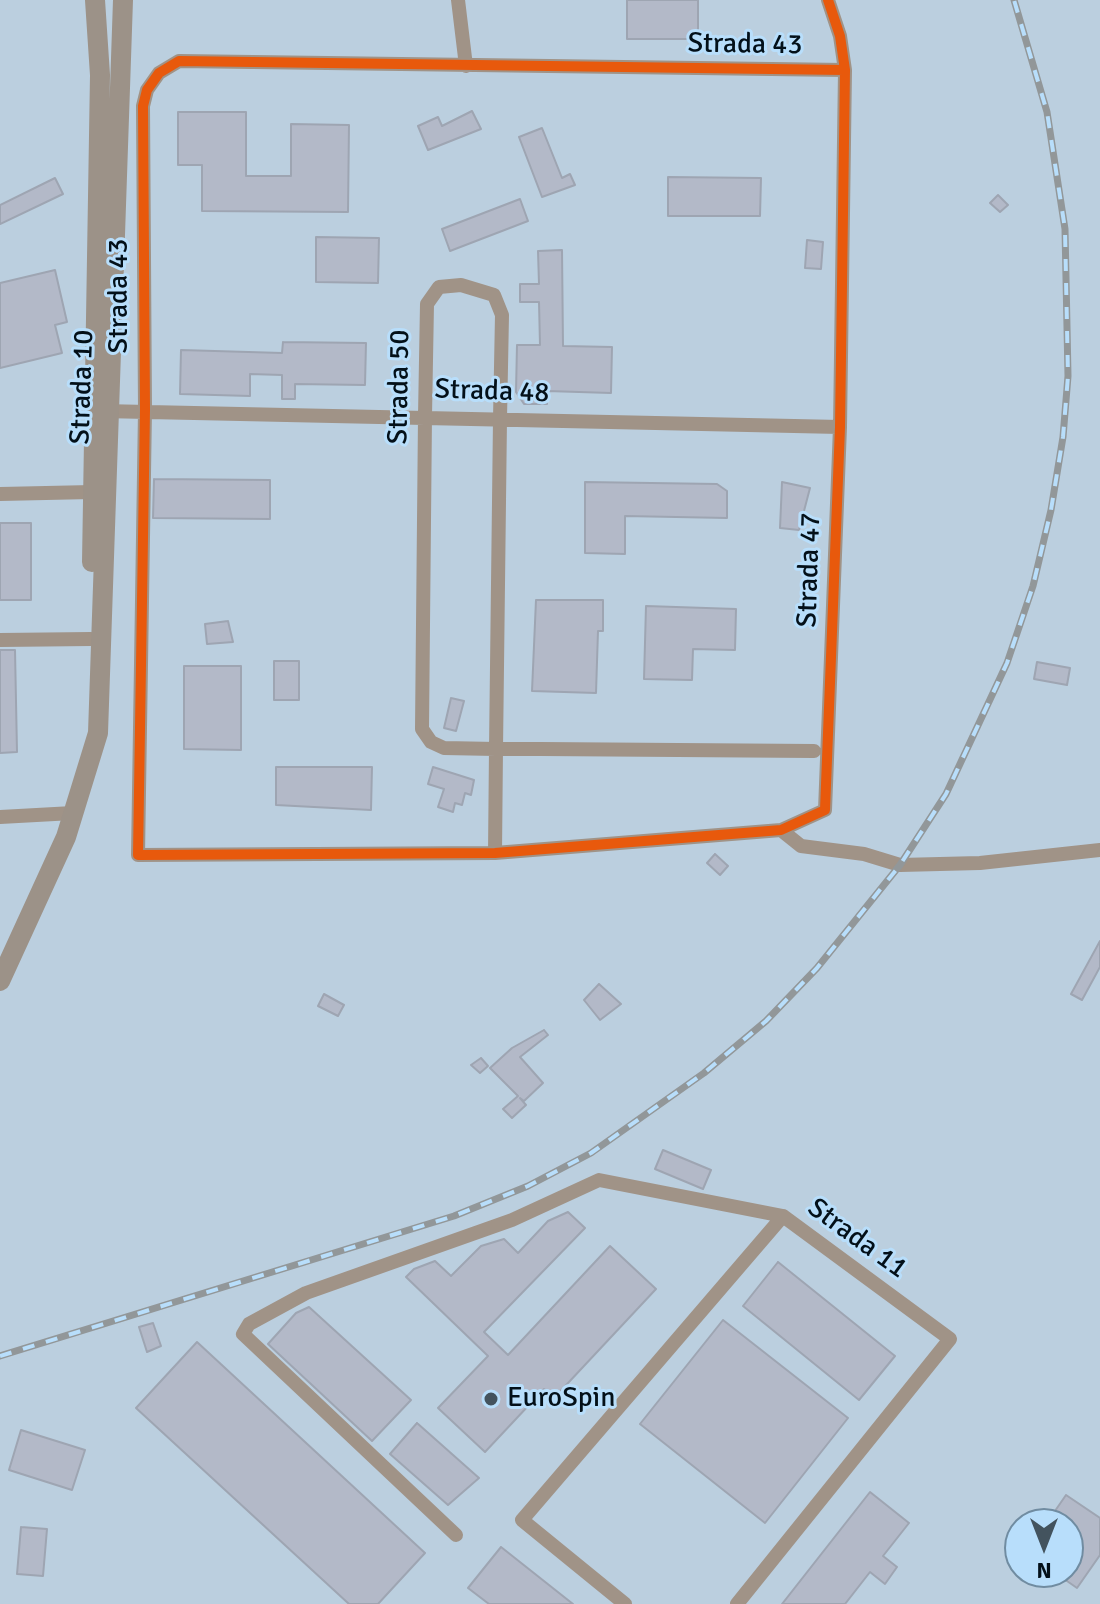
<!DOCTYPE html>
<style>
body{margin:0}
#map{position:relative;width:1100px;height:1604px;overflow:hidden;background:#bbcfdf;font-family:Signika,sans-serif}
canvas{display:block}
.north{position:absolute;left:1004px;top:1508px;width:80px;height:80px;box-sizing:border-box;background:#b8defb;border:2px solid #708ca1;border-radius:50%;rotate:180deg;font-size:22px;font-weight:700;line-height:32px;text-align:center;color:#031019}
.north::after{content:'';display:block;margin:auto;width:28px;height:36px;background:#43535e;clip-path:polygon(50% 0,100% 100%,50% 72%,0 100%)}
</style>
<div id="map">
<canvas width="1100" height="1604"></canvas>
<div class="north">N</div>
</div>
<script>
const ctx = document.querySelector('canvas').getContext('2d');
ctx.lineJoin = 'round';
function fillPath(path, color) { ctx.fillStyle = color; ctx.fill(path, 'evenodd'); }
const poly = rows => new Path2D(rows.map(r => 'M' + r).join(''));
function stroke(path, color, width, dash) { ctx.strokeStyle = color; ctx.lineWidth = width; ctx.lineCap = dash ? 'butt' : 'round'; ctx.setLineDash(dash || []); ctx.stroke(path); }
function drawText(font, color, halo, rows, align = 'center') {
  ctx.font = font + ' Signika,sans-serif'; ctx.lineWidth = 6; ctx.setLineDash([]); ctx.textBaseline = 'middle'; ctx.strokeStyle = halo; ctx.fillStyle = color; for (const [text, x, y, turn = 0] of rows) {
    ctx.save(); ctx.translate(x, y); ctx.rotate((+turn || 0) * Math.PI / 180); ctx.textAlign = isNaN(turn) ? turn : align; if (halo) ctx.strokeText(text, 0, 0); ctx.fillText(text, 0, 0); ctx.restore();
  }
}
const building = poly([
 [627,0,698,0,698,39,627,39,627,0],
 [472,111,481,129,428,150,418,126,438,117,442,126,472,111],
 [178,112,246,112,246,176,291,176,291,124,349,125,348,212,202,211,202,165,178,165,178,112],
 [542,128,562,178,570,174,575,185,542,197,519,137,542,128],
 [668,177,761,178,760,216,668,216,668,177],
 [55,178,63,194,0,224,0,205,55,178],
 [998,195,1008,205,1000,212,990,203,998,195],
 [520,199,528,221,450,251,442,229,520,199],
 [316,237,379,238,378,283,316,282,316,237],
 [807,240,823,242,821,269,805,268,807,240],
 [562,250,563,346,612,347,611,393,547,391,547,404,524,404,516,392,517,345,540,345,539,302,520,302,520,284,539,284,538,251,562,250],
 [55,270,67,322,55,325,62,353,0,368,0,283,55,270],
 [283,342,366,343,365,385,295,384,295,399,282,399,282,375,250,374,250,396,180,394,181,350,282,353,283,342],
 [154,479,270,480,270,519,153,518,154,479],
 [585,482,717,484,727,491,727,518,625,516,625,554,585,553,585,482],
 [782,482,810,488,799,530,780,528,782,482],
 [0,523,31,523,31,600,0,600,0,523],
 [536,600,603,600,603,631,598,631,596,693,532,691,536,600],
 [646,606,736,609,735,650,693,649,692,680,644,679,646,606],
 [228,621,233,642,207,644,205,624,228,621],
 [0,650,15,650,17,752,0,753,0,650],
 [274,661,299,661,299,700,274,700,274,661],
 [1037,662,1070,668,1067,685,1034,679,1037,662],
 [184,666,241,666,241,750,184,749,184,666],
 [451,698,464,701,456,731,444,728,451,698],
 [276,767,372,767,371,810,276,805,276,767],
 [433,767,474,780,471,795,465,793,462,805,455,803,453,812,438,807,444,789,428,784,433,767],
 [715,854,728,866,720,875,707,863,715,854],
 [1100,941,1100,967,1082,1000,1071,994,1100,941],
 [599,984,621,1004,600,1020,584,1000,599,984],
 [324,994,344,1005,338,1016,318,1006,324,994],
 [544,1030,548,1035,520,1057,543,1083,524,1101,520,1098,526,1105,512,1118,503,1109,518,1096,490,1068,512,1048,544,1030],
 [481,1058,488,1066,480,1073,471,1065,481,1058],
 [663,1150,711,1170,703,1189,655,1169,663,1150],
 [568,1212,585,1228,484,1332,508,1355,610,1246,656,1289,554,1398,544,1389,485,1452,438,1408,488,1356,406,1277,414,1269,435,1261,451,1276,481,1246,504,1239,518,1253,548,1221,568,1212],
 [778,1262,895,1356,859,1400,743,1306,778,1262],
 [309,1307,411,1400,372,1441,268,1344,296,1313,309,1307],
 [723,1320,848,1418,765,1523,640,1424,723,1320],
 [153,1323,161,1346,147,1352,139,1327,153,1323],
 [197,1342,425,1553,378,1604,349,1604,136,1408,197,1342],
 [417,1423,479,1478,448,1505,390,1454,417,1423],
 [21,1430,85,1450,72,1490,9,1470,21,1430],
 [870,1492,909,1523,883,1556,897,1567,885,1584,870,1572,845,1604,782,1604,870,1492],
 [1066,1495,1100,1518,1100,1555,1077,1588,1054,1572,1068,1572,1068,1524,1046,1524,1066,1495],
 [21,1527,47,1529,43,1576,17,1574,21,1527],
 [501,1547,573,1604,489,1604,468,1588,501,1547]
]);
fillPath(building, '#b3b9c8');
stroke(building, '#9ea5b2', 2);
stroke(poly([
 [458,0,466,66],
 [828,0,840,36,845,70,840,427,825,810,781,830,495,853,138,855,145,410,143,106,147,90,159,73,179,61,845,70],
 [102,411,840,427],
 [0,494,92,492],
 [0,640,91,639],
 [0,817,73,813],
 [781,830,801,846,864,854,900,865,980,863,1100,850],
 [495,853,496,749,500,419,502,315,494,295,461,285,439,287,427,304,425,416,422,729,431,742,444,748,496,749,541,749,814,751],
 [456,1535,243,1334,249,1324,306,1293,512,1220,599,1180,783,1216],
 [625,1604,522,1520,783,1216,950,1339,737,1604]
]), '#a09387', 14);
stroke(poly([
 [92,562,100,75,95,0],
 [0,981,66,837,98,733,123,0]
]), '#9c9288', 20);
const rail = poly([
 [0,1356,454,1216,528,1186,591,1153,704,1073,766,1021,817,968,900,865,946,794,1007,663,1033,586,1051,510,1063,437,1068,376,1065,229,1047,112,1014,0]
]);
stroke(rail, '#929799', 7);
stroke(rail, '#b8defb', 4, [12]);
stroke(poly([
 [828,0,840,36,845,70,840,427,825,810,781,830,495,853,138,855,145,410,143,106,147,90,159,73,179,61,845,70]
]), '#e8590c', 10);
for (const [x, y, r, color] of [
 [491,1399,8,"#43535e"]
]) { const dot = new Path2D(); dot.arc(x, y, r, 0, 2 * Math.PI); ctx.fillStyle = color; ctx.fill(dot); stroke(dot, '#b8defb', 3); }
drawText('28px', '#031019', '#b8defb', [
 ["Strada 43",745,45,1],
 ["Strada 43",120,296,-90],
 ["Strada 10",83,387,-88],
 ["Strada 50",400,387,-89],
 ["Strada 48",492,392,2],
 ["Strada 47",810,570,-88],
 ["Strada 11",857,1239,36]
]);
drawText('28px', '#031019', '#b8defb', [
 ["EuroSpin",507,1399]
], 'left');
</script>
